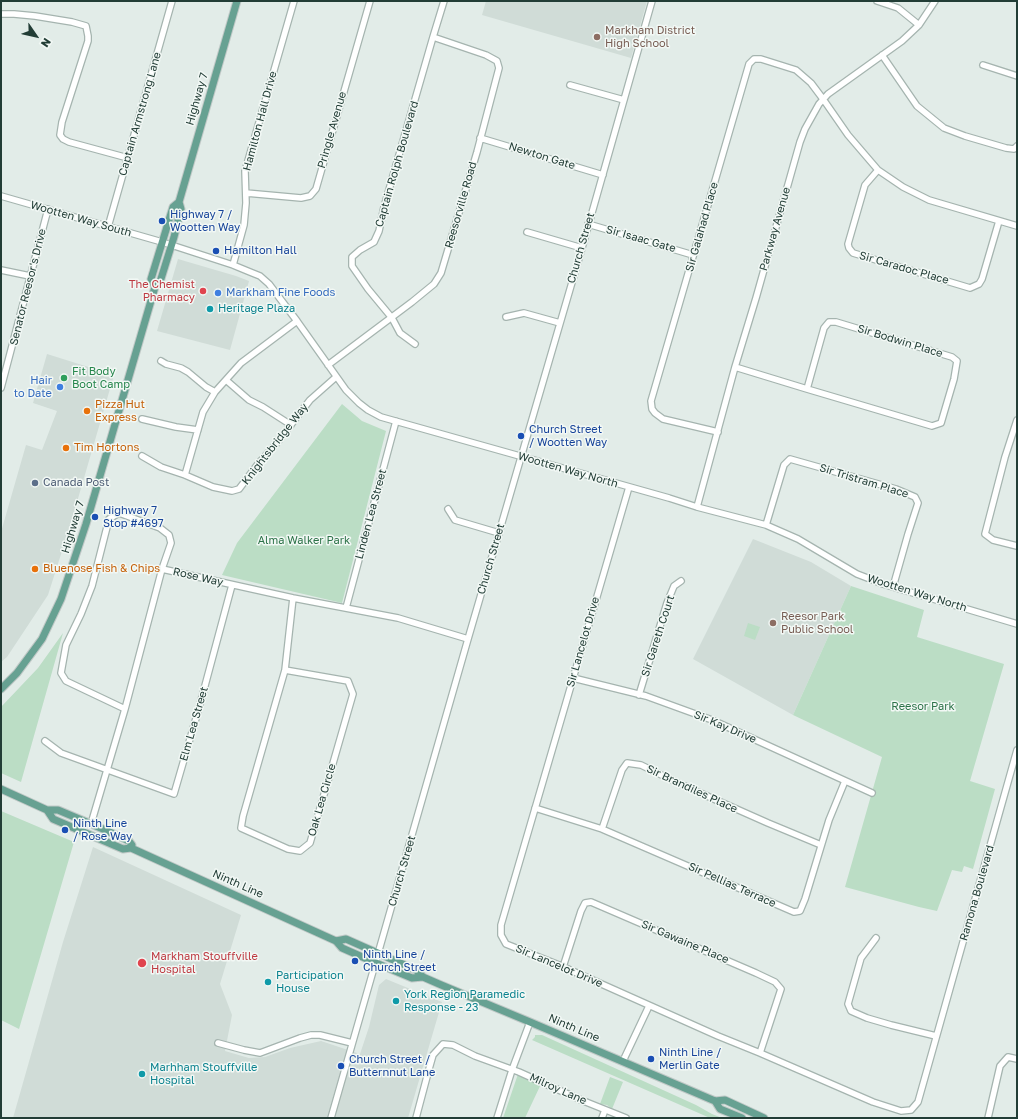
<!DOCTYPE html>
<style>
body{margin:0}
#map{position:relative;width:1018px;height:1119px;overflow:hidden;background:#e2ece8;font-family:"Golos Text",sans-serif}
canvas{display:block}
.frame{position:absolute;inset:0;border:2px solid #223d36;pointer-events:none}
.north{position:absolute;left:16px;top:16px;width:40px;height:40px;-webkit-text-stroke:3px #f2f8f5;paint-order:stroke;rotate:124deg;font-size:11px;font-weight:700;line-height:16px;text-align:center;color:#223d36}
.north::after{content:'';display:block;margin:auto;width:14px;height:18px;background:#223d36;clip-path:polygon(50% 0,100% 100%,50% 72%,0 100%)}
</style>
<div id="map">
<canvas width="1018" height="1119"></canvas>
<div class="frame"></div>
<div class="north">N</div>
</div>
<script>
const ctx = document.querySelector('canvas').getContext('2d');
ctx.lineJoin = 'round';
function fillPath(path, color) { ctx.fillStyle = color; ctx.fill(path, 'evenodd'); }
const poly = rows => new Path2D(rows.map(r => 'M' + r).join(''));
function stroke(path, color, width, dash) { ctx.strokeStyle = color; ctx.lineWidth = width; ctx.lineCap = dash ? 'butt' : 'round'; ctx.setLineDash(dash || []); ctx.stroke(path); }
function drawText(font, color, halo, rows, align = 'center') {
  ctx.font = font + ' "Golos Text",sans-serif'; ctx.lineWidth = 3; ctx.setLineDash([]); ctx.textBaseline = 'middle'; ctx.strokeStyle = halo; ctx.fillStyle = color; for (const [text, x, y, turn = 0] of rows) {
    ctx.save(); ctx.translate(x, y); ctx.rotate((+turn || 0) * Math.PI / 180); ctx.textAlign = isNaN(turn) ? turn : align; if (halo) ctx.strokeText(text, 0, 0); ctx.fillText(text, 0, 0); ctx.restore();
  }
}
fillPath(poly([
 [486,1,647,1,631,58,482,15],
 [178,259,236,276,249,281,230,350,157,331],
 [47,354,114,375,70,526,48,595,7,657,1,662,1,532,26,445,42,450,57,411,33,403],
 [753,539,811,562,851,586,793,715,693,659],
 [93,847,241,915,220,984,232,1015,225,1051,249,1058,265,1057,290,1048,321,1041,360,1054,369,1027,379,985,386,979,442,1002,408,1118,13,1118,63,942]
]), '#d0dcd7');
fillPath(poly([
 [342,404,362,421,386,431,342,603,222,575,237,543],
 [851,586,924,610,917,637,1004,664,970,781,995,789,973,869,964,866,962,872,952,870,937,911,919,907,845,887,882,757,793,715],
 [748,623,760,627,755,640,744,636],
 [63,633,21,782,1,773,1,707,38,668],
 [1,811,74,842,19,1029,1,1020],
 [535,1035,542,1035,696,1105,712,1114,722,1118,710,1118,532,1040,535,1037],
 [518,1074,541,1084,525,1118,503,1118],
 [610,1077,623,1082,612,1109,607,1105,600,1104]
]), '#bbddc5');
const minor = poly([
 [877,1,898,8,919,25],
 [1,14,14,14,35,16,72,22,86,26,88,36,88,41,62,122,60,135,63,139,69,142,128,158],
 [882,55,917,106,944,128,965,136,1006,148,1014,149,1017,146],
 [983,65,1017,76],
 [570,85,624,100],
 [480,138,603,175],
 [878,170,865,185,848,244,849,248,853,253,970,288,979,284,982,279,999,221],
 [246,193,301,198,310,196,316,189,370,1],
 [1,196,162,242,233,265,250,272,260,276,269,284,297,321,346,390,359,403,368,410,381,417,669,498,697,507,766,525,798,539,857,574,883,584,1017,624],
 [588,224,693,255],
 [108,227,172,1],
 [527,232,582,248],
 [233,265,244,225,246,203,245,171,294,1],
 [1,270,30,276],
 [506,317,524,313,560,323],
 [415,344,400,333,392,318,368,289,352,266,352,257,360,250,374,242,379,231,384,207,433,37,444,1],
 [161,361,166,364,181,368,188,372,206,387,215,392],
 [328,365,412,302,434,284,441,273,477,152,499,68,497,61,486,55,433,37],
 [735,367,807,389,824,328,829,322,836,322,952,357,957,361,954,379,941,423,932,426,807,389],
 [226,380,249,400,263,407,291,425],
 [1,388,48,209],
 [142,419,176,427,198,430],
 [1017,420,1005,457,985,534,993,540,1017,546],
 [718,432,663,419,655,413,652,409,651,401,749,64,754,59,761,59,796,70,811,83,823,99,848,135,878,170,903,187,929,200,1017,226],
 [142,456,161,467,185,475,213,487,232,491,239,489,258,464,276,444,310,400,336,377],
 [185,475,203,412,215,392,241,363,297,321],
 [629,487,501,925,501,935,506,944,559,965,718,1036,760,1053,873,1102,901,1111,911,1110,918,1102,1017,750],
 [697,507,735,367,756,298,800,142,805,129,819,104,828,94,902,41,919,25,935,1],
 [448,509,455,520,499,533],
 [766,525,784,465,790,459,896,489,915,497,918,503,908,534,893,587],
 [162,569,293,598,398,618,468,639],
 [346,608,396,421],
 [285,670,243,816,241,828,288,849,300,851,310,843,353,694,348,681,285,670,293,598],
 [573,678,646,696,712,720,872,793],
 [639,695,667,603,674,586,681,581],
 [45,741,61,753,174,794,199,708,232,585],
 [535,808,602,829,794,912,800,911,805,899,829,820,845,781],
 [91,824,125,709,162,569,171,543,169,535,160,528,119,513,109,519,92,586,81,614,66,645,61,673,66,681,125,709],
 [602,829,622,770,627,763,641,765,680,784,768,823,821,845],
 [876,938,861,958,848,1004,851,1011,867,1018,891,1025,936,1036],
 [563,967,581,911,585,903,591,902,756,973,775,982,781,989,760,1053],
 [218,1043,244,1050,260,1053,300,1038,311,1035,320,1035,352,1043],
 [623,1061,649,1006],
 [331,1118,468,639,582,248,652,1],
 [416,1118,429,1069,433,1055,443,1044,453,1045,475,1056,519,1072,581,1100,626,1118],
 [497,1118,512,1070,530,1022],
 [602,1118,605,1110],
 [988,1118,1000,1066,1008,1057,1017,1059]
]);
const major = poly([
 [155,287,151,279,173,207,179,202,237,1],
 [1,689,17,673,42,639,61,599,86,524,155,287,160,282,174,237,181,209,179,202],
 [1,789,47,810,58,810,103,829,129,841,132,845,131,848],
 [47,810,53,819,123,849,131,848,336,941,342,948,376,963,412,978,423,977],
 [336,941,346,939,416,970,423,977,439,984,530,1022,715,1101,725,1100,764,1118],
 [715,1101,720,1109,742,1118]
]);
stroke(minor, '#a5b4af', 8);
stroke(major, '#c1c9c7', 9);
stroke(minor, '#fff', 5.5);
stroke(major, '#67a192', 7);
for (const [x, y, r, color] of [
 [597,37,4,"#8d6e63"],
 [162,221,4,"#1a4fb4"],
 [216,251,4,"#1a4fb4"],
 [203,291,4,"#e0444e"],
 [218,293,4,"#3f7fe0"],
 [210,309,4,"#0f9aa8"],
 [64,378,4,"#2e9e5b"],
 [60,387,4,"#3f7fe0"],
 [87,411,4,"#e8710a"],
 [521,436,4,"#1a4fb4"],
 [66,448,4,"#e8710a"],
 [35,483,4,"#5c6f8a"],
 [95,517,4,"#1a4fb4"],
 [35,569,4,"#e8710a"],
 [773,623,4,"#8d6e63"],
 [65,830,4,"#1a4fb4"],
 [355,961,4,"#1a4fb4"],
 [142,963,5,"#e0444e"],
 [268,982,4,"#0f9aa8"],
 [396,1001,4,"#0f9aa8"],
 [651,1059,4,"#1a4fb4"],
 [341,1066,4,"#1a4fb4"],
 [142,1074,4,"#0f9aa8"]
]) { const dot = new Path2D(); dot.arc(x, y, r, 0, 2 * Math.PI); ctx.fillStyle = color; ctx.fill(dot); stroke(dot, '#f2f8f5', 1.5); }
drawText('11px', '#785e54', '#f2f8f5', [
 ["Markham District",605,31],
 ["High School",605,44],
 ["Reesor Park",781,617],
 ["Public School",781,630]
], 'left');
drawText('11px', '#223d36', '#f2f8f5', [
 ["Highway 7",197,99,-74],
 ["Captain Armstrong Lane",140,114,-74],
 ["Hamilton Hall Drive",260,121,-75],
 ["Pringle Avenue",332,130,-74],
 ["Newton Gate",542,156,17],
 ["Captain Rolph Boulevard",397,164,-74],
 ["Reesorville Road",461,205,-74],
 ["Wootten Way South",81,219,16],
 ["Sir Galahad Place",702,227,-74],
 ["Parkway Avenue",775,229,-74],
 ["Sir Isaac Gate",641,239,16],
 ["Church Street",581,248,-74],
 ["Sir Caradoc Place",904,268,16],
 ["Senator Reesor's Drive",28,287,-76],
 ["Sir Bodwin Place",900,341,17],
 ["Knightsbridge Way",275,444,-52],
 ["Wootten Way North",568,470,16],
 ["Sir Tristram Place",864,481,17],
 ["Linden Lea Street",371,514,-75],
 ["Highway 7",73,527,-73],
 ["Church Street",491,559,-74],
 ["Rose Way",198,577,13],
 ["Wootten Way North",917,593,17],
 ["Sir Gareth Court",658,636,-72],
 ["Sir Lancelot Drive",583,642,-74],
 ["Elm Lea Street",194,724,-74],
 ["Sir Kay Drive",725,727,23],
 ["Sir Brandiles Place",692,789,25],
 ["Oak Lea Circle",322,800,-74],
 ["Church Street",402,871,-74],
 ["Ninth Line",238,884,24],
 ["Sir Pellias Terrace",732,885,24],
 ["Ramona Boulevard",977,893,-74],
 ["Sir Gawaine Place",685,942,23],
 ["Sir Lancelot Drive",559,966,23],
 ["Ninth Line",574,1028,23],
 ["Milroy Lane",558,1089,24]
]);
drawText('11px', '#164399', '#f2f8f5', [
 ["Highway 7 /",170,215],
 ["Wootten Way",170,228],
 ["Hamilton Hall",224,251],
 ["Church Street",529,430],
 ["/ Wootten Way",529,443],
 ["Highway 7",103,511],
 ["Stop #4697",103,524],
 ["Ninth Line",73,824],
 ["/ Rose Way",73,837],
 ["Ninth Line /",363,955],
 ["Church Street",363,968],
 ["Ninth Line /",659,1053],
 ["Merlin Gate",659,1066],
 ["Church Street /",349,1060],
 ["Butternnut Lane",349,1073]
], 'left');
drawText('11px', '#be3a42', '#f2f8f5', [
 ["The Chemist",195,285],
 ["Pharmacy",195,298],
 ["Markham Stouffville",151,957,"left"],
 ["Hospital",151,970,"left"]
], 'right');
drawText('11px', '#366cbe', '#f2f8f5', [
 ["Markham Fine Foods",226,293],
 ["Hair",52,381,"right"],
 ["to Date",52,394,"right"]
], 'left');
drawText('11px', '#0d838f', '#f2f8f5', [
 ["Heritage Plaza",218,309],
 ["Participation",276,976],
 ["House",276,989],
 ["York Region Paramedic",404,995],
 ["Response - 23",404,1008],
 ["Marhham Stouffville",150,1068],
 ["Hospital",150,1081]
], 'left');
drawText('11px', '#27864d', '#f2f8f5', [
 ["Fit Body",72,372],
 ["Boot Camp",72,385]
], 'left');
drawText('11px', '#c56008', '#f2f8f5', [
 ["Pizza Hut",95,405],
 ["Express",95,418],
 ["Tim Hortons",74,448],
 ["Bluenose Fish & Chips",43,569]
], 'left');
drawText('11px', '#4e5e75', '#f2f8f5', [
 ["Canada Post",43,483]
], 'left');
drawText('11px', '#2d7349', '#f2f8f5', [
 ["Alma Walker Park",304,541],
 ["Reesor Park",923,707]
]);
</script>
